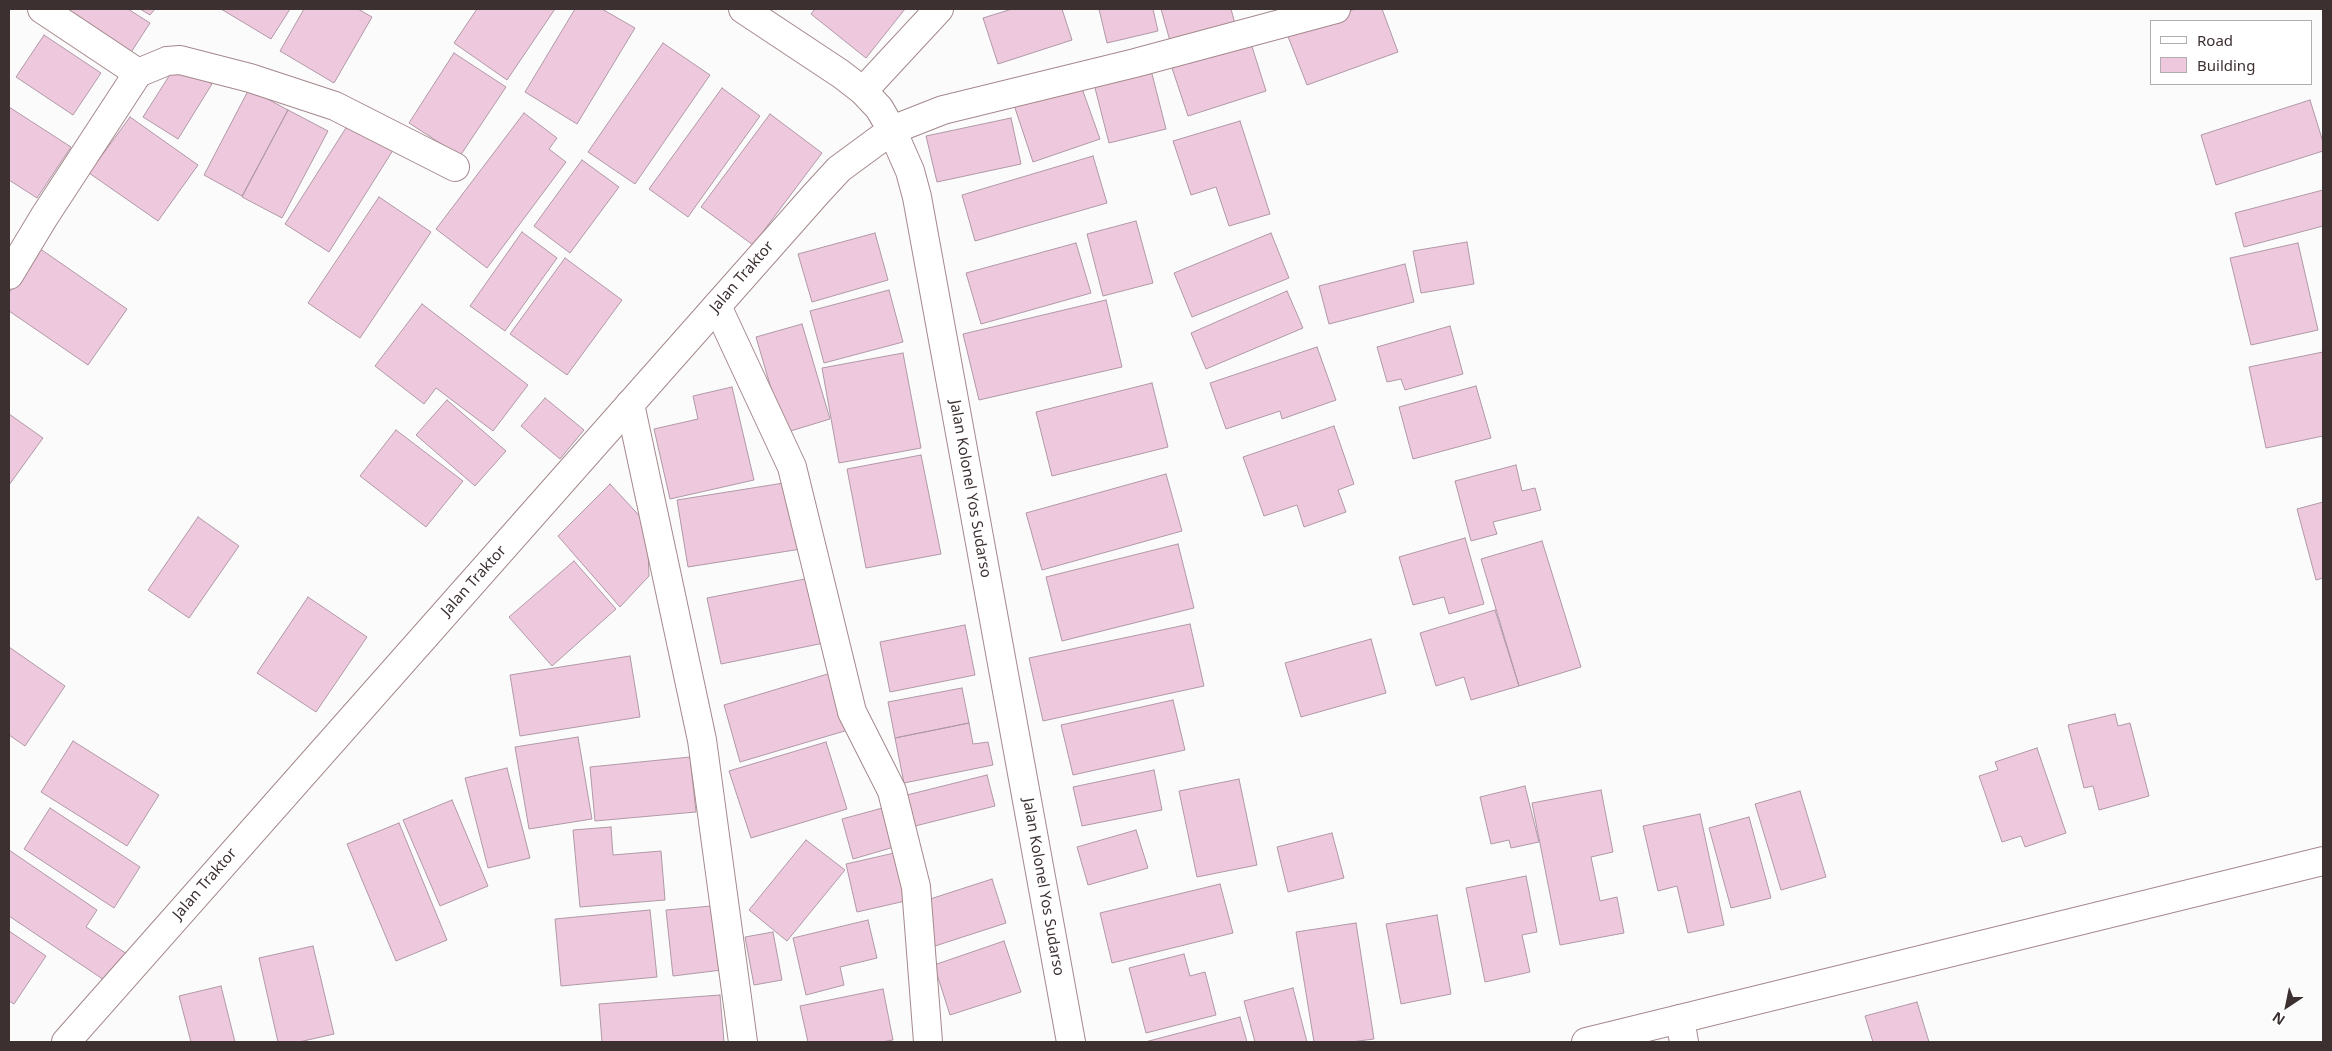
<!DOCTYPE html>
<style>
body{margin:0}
#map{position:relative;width:2332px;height:1051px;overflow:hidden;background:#fbfbfb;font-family:"Noto Sans",sans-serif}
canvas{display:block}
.frame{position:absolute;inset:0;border:10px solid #3c3031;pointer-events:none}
.legend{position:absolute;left:2150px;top:20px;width:162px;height:65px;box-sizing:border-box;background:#fff;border:1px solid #b1acad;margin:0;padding:6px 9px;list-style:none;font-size:15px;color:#3c3031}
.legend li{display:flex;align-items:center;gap:10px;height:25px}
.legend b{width:25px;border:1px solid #b1acad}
.north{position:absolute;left:2262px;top:981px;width:50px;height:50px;-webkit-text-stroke:4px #fff;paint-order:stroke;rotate:214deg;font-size:14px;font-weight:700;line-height:20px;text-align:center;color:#3c3031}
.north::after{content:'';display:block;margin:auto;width:18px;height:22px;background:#3c3031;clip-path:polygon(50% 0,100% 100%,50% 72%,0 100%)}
</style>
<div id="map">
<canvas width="2332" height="1051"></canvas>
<div class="frame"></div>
<ul class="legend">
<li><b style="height:6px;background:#fff"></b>Road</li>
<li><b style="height:14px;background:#eec9de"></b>Building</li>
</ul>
<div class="north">N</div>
</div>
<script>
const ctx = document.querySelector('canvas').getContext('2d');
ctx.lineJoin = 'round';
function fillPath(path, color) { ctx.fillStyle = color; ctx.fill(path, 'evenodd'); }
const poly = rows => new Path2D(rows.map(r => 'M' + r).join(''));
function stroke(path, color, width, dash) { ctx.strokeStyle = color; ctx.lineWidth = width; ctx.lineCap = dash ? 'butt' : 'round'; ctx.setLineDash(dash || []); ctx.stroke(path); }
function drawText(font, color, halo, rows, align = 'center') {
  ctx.font = font + ' "Noto Sans",sans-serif'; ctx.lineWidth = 4; ctx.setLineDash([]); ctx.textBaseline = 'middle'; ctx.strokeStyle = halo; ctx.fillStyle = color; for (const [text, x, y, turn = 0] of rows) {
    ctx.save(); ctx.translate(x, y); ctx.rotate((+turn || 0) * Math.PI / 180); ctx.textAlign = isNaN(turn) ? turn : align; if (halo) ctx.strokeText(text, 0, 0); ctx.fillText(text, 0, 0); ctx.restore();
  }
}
const building = poly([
 [55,9,128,9,150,23,128,57,55,9],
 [140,9,155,9,150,15,140,9],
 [221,9,290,9,271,39,221,9],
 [304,9,358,9,372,17,334,83,280,51,304,9],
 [477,9,555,9,507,80,454,43,477,9],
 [575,9,602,9,635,28,577,124,525,92,575,9],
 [815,9,905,9,866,58,811,14,815,9],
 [1012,9,1062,9,1072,40,998,64,983,18,1012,9],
 [1099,9,1153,9,1158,31,1107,43,1099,9],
 [1161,9,1231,9,1235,24,1170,41,1161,9],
 [1355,9,1382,9,1398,52,1307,85,1287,34,1355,9],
 [44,35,101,73,73,115,16,77,44,35],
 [1249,37,1266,91,1188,116,1170,62,1249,37],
 [663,43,710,75,635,184,588,152,663,43],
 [454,53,506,87,460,156,409,123,454,53],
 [178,62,212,84,178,139,143,117,178,62],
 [1151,70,1166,129,1109,143,1094,84,1151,70],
 [1079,80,1100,139,1033,162,1013,102,1079,80],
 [722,88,760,116,688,217,649,189,722,88],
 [249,89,288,110,242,196,204,175,249,89],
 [2310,100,2323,142,2323,151,2216,185,2201,135,2310,100],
 [9,107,71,147,37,198,9,180,9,107],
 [288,110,328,131,282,218,242,197,288,110],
 [524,113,557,138,549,149,566,162,487,268,436,229,524,113],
 [770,114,822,153,753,245,701,207,770,114],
 [130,117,198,165,158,221,89,173,130,117],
 [1011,118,1021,164,937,182,926,136,1011,118],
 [351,120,395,147,329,252,285,224,351,120],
 [1240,121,1270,214,1229,226,1216,187,1191,195,1173,141,1240,121],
 [1093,156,1107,203,975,241,962,195,1093,156],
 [582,160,619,187,570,253,534,226,582,160],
 [2323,190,2323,226,2244,247,2235,213,2323,190],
 [379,197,431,232,360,338,308,303,379,197],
 [1136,221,1153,283,1103,296,1087,234,1136,221],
 [522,232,557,258,505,331,470,306,522,232],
 [875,233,888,280,812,302,798,254,875,233],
 [1271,233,1289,278,1192,317,1174,273,1271,233],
 [1467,242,1474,284,1421,293,1413,251,1467,242],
 [1076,243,1091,293,981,324,966,273,1076,243],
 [2298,243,2318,330,2251,345,2230,258,2298,243],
 [39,248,127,309,88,365,9,311,9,293,39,248],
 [565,258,622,300,567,375,510,334,565,258],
 [1405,264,1414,302,1329,324,1319,286,1405,264],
 [889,290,903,342,824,363,810,311,889,290],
 [1287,291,1303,328,1206,369,1191,333,1287,291],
 [1106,300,1122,367,979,400,963,334,1106,300],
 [422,304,528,385,493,431,436,388,424,404,375,366,422,304],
 [802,324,830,419,784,433,756,337,802,324],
 [1450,326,1463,374,1405,390,1401,379,1387,382,1377,347,1450,326],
 [1317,347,1336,400,1282,419,1280,411,1226,429,1210,383,1317,347],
 [2323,352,2323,436,2266,448,2249,367,2323,352],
 [903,353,921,448,839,463,822,368,903,353],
 [1152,383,1168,447,1052,476,1036,412,1152,383],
 [1476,386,1491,438,1413,459,1399,407,1476,386],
 [732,387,754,480,670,499,654,429,698,419,693,396,732,387],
 [545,398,584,430,560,459,521,426,545,398],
 [447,400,506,451,475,486,416,435,447,400],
 [9,414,43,438,9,485,9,414],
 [1334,426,1354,484,1338,490,1346,512,1304,527,1297,505,1264,516,1243,457,1334,426],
 [396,430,463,481,426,527,360,476,396,430],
 [921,455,941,554,866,568,847,469,921,455],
 [1516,465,1522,491,1535,488,1541,510,1493,522,1497,534,1471,541,1455,481,1516,465],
 [1166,474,1182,531,1042,570,1026,513,1166,474],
 [790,482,801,549,688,567,677,500,790,482],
 [610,484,647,524,649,576,620,607,558,536,610,484],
 [2323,502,2323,578,2316,580,2297,509,2323,502],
 [198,517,239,546,189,618,148,590,198,517],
 [1465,538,1484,604,1449,614,1444,597,1413,605,1399,557,1465,538],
 [1542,541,1581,667,1519,686,1481,559,1542,541],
 [1178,544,1194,608,1062,641,1046,577,1178,544],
 [574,561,616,609,552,666,509,617,574,561],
 [810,578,824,643,721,664,707,598,810,578],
 [308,597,367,637,316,712,257,673,308,597],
 [1495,610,1519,686,1471,700,1464,677,1436,686,1420,633,1495,610],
 [1190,624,1204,686,1043,721,1029,658,1190,624],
 [965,625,975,675,890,692,880,642,965,625],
 [1371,639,1386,693,1301,717,1285,663,1371,639],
 [9,647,65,686,25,746,9,735,9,647],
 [630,656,640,717,520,736,510,675,630,656],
 [831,673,848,730,740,762,724,705,831,673],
 [962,688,969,723,895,738,888,702,962,688],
 [1173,700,1185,750,1073,775,1061,725,1173,700],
 [2115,714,2118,726,2130,723,2149,796,2099,810,2093,786,2084,788,2068,725,2115,714],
 [969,723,973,744,988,742,993,765,904,783,895,738,969,723],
 [578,737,592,819,529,829,515,747,578,737],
 [73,741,159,795,127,846,41,792,73,741],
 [826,742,847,809,751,838,729,771,826,742],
 [2037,748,2066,833,2025,847,2021,836,2002,842,1979,776,1998,770,1995,762,2037,748],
 [690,757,696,812,595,821,590,767,690,757],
 [507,768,530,858,488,868,465,778,507,768],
 [1154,770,1162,810,1082,826,1073,787,1154,770],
 [987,775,995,806,915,826,907,795,987,775],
 [1239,779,1257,865,1197,877,1179,791,1239,779],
 [1525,786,1539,842,1511,848,1509,840,1491,844,1480,797,1525,786],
 [1601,790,1613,852,1591,857,1600,901,1617,897,1624,933,1560,945,1532,803,1601,790],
 [1800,791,1826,877,1781,890,1755,804,1800,791],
 [452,800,488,886,440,906,403,820,452,800],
 [890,806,901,845,853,859,842,819,890,806],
 [50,808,140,867,114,908,24,849,50,808],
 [1700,814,1724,925,1688,933,1677,886,1658,891,1643,826,1700,814],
 [1749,817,1771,898,1731,908,1709,828,1749,817],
 [399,823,447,940,396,961,347,844,399,823],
 [611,827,613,855,661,851,665,900,580,907,573,830,611,827],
 [1136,830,1148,868,1088,885,1077,847,1136,830],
 [1332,833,1344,878,1288,892,1277,847,1332,833],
 [806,840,845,870,787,941,749,910,806,840],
 [9,850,97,910,86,927,127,954,107,982,9,916,9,850],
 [903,851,914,899,857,912,846,864,903,851],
 [1526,876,1537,932,1522,935,1530,972,1485,982,1466,888,1526,876],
 [992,879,1006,923,935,946,921,902,992,879],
 [1220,884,1233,933,1112,963,1100,913,1220,884],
 [723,905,730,969,673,976,666,910,723,905],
 [650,910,657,977,561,986,555,919,650,910],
 [1437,915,1451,994,1401,1004,1386,924,1437,915],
 [868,920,877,958,840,967,844,985,806,995,793,938,868,920],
 [1356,923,1374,1039,1351,1042,1314,1042,1296,932,1356,923],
 [9,931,46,956,14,1004,9,1001,9,931],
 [773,932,782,980,754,985,745,937,773,932],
 [1004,941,1021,992,950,1015,934,965,1004,941],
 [313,946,334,1034,299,1042,278,1042,259,958,313,946],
 [1184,954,1190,976,1205,972,1216,1015,1146,1033,1129,968,1184,954],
 [221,986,235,1042,191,1042,179,996,221,986],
 [1293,988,1307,1042,1255,1042,1244,1001,1293,988],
 [883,989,893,1040,881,1042,808,1042,800,1006,883,989],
 [720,995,724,1042,602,1042,599,1004,720,995],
 [1917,1002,1929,1042,1873,1042,1865,1016,1917,1002],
 [1240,1017,1247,1042,1145,1042,1240,1017]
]);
fillPath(building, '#eec9de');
stroke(building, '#b098a6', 1);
const street = poly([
 [42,9,138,73,167,61,180,60,250,78,335,106,455,167],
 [863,91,939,9],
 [892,130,943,110,1135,63,1336,9],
 [9,275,44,217,138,73],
 [717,306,792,467,852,712,892,791,916,887,928,1042],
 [630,404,702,740,743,1042],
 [1680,1019,1684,1042]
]);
const secondary = poly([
 [743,9,841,74,863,91,879,108,892,130,910,171,917,197,1071,1042],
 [66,1042,816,194,839,169,892,130],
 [1586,1042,2323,861]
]);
stroke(street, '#a5898c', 30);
stroke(secondary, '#a5898c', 30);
stroke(street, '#fff', 28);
stroke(secondary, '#fff', 28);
drawText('15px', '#3c3031', '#fff', [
 ["Jalan Traktor",742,277,-49],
 ["Jalan Kolonel Yos Sudarso",970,489,80],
 ["Jalan Traktor",474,581,-48],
 ["Jalan Traktor",205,884,-49],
 ["Jalan Kolonel Yos Sudarso",1043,887,80]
]);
</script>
